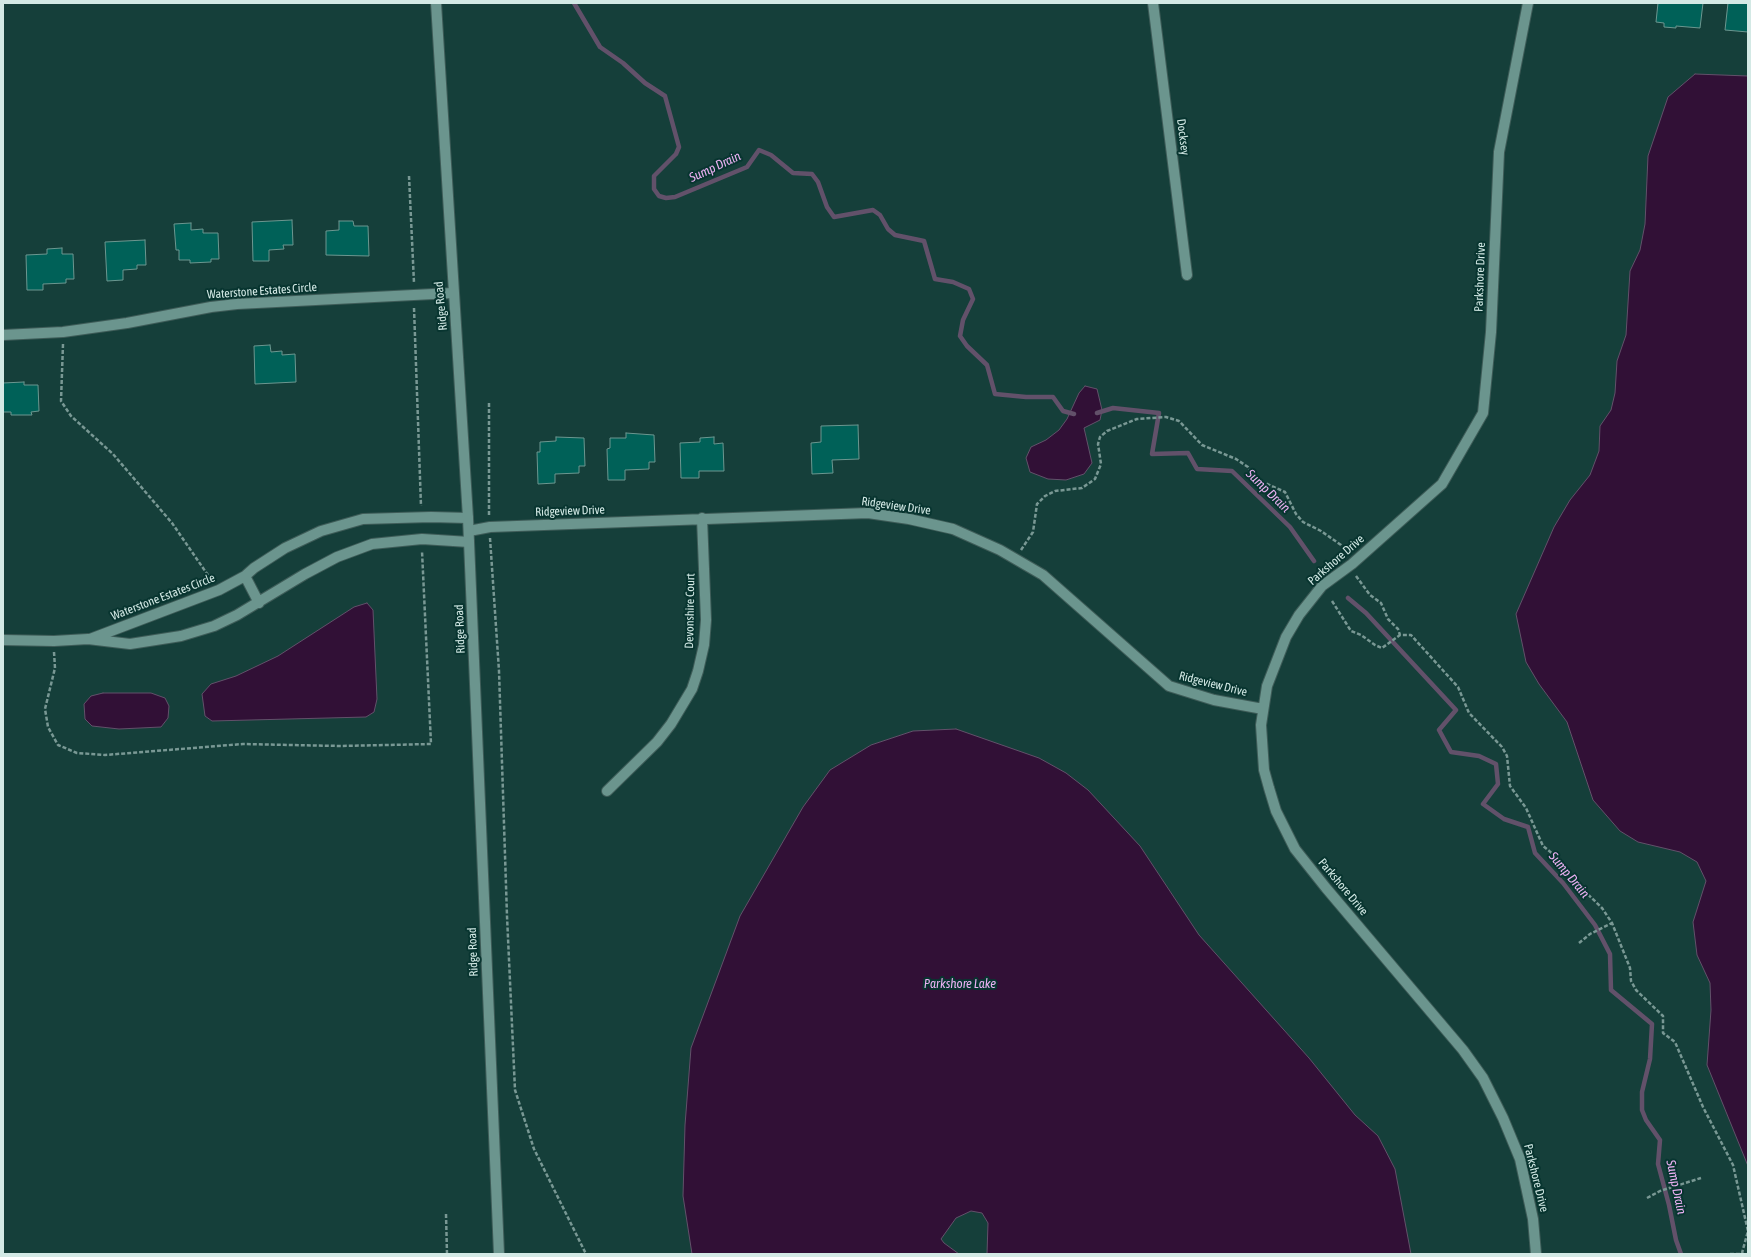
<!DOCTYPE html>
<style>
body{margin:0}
#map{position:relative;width:1751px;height:1257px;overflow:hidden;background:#153f3a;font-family:"Asap Condensed",sans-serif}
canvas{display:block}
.frame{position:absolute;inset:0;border:4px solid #d3e9e5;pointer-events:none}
</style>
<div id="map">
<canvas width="1751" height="1257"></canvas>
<div class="frame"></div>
</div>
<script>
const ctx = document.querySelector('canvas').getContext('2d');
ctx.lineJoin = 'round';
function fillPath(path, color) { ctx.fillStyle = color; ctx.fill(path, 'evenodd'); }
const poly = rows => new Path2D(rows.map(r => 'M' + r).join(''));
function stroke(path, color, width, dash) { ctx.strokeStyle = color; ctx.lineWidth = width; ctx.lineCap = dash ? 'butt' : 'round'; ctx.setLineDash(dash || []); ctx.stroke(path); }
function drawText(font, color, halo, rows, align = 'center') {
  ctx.font = font + ' "Asap Condensed",sans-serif'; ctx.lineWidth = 4; ctx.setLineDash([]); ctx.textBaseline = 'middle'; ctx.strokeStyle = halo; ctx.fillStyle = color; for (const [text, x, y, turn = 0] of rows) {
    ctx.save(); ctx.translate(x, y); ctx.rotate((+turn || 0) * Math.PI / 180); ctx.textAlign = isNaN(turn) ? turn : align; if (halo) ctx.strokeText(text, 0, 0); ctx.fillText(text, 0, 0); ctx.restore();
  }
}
const water = poly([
 [1695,74,1748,76,1748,1166,1707,1065,1711,1010,1710,983,1697,955,1693,922,1706,881,1697,862,1680,852,1638,842,1620,831,1593,800,1567,722,1539,684,1526,662,1516,614,1554,527,1570,500,1590,475,1599,451,1600,426,1611,410,1615,393,1617,361,1626,335,1630,271,1640,250,1645,224,1648,156,1668,97,1695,74],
 [1085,386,1097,389,1102,410,1100,420,1084,428,1092,463,1084,474,1066,480,1048,479,1030,472,1026,458,1031,447,1046,440,1059,430,1067,419,1079,393,1085,386],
 [367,603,373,610,377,699,374,712,366,717,212,721,205,716,202,694,211,684,236,676,278,656,354,607,367,603],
 [103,693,151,693,165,698,169,706,168,718,161,727,119,729,92,726,85,719,84,704,91,696,103,693],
 [956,729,1039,758,1066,773,1088,790,1140,846,1199,935,1309,1058,1355,1115,1378,1136,1395,1169,1411,1254,987,1254,988,1223,982,1213,971,1211,956,1218,941,1239,944,1243,959,1254,692,1254,683,1196,685,1125,691,1048,740,916,803,807,830,770,871,745,913,731,956,729]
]);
fillPath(water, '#311036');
stroke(water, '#62516a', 1);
stroke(poly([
 [574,3,600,47,623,63,645,83,665,96,679,147,676,154,654,176,654,189,659,196,666,198,675,197,747,167,759,150,771,155,793,173,812,174,818,182,827,207,834,217,873,210,880,215,888,229,895,235,924,241,935,279,953,282,969,289,973,299,963,320,960,336,967,346,987,365,995,394,1026,397,1053,397,1063,411,1074,414],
 [1097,413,1113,408,1159,413,1152,454,1188,453,1197,469,1232,471,1290,527,1314,561],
 [1348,598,1366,613,1456,710,1439,730,1451,752,1479,756,1496,764,1498,784,1483,804,1504,819,1528,827,1535,853,1563,883,1595,925,1610,954,1611,990,1652,1024,1650,1059,1642,1092,1642,1110,1646,1120,1660,1140,1658,1164,1669,1205,1676,1240,1681,1254]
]), '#62516a', 4.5);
const building = poly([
 [1658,3,1703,3,1700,28,1676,26,1676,28,1664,27,1664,23,1656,22,1658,3],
 [1728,3,1748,3,1748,32,1725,30,1728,3],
 [292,220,293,245,283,245,284,249,269,250,269,261,253,261,252,222,292,220],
 [339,221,353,221,354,226,368,226,369,256,326,255,326,231,339,230,339,221],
 [191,223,191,230,203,229,203,233,218,233,219,259,211,259,211,262,190,263,190,260,179,260,179,250,176,250,174,224,191,223],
 [145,240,146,265,137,265,137,269,123,270,123,280,107,281,105,242,145,240],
 [62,248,62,254,73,254,74,279,66,279,66,283,43,284,43,290,27,290,26,255,47,254,47,249,62,248],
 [270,345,271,352,282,351,282,355,295,354,296,382,255,384,254,346,270,345],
 [24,382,24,385,38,385,39,411,31,412,32,415,11,415,11,412,3,412,3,383,24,382],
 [858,425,859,459,832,460,833,473,812,474,811,443,821,442,821,426,858,425],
 [626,433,654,435,655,462,649,462,649,469,625,470,625,480,608,480,607,449,610,448,610,438,626,438,626,433],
 [556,437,584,438,585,466,579,466,579,473,555,474,555,483,538,484,537,452,540,452,540,442,556,441,556,437],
 [714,437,714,444,723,443,724,471,699,471,699,478,681,478,680,443,700,442,700,438,714,437]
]);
fillPath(building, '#006158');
stroke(building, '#6c9790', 1);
const minor = poly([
 [1153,3,1187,275],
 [1528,3,1499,152,1491,332,1483,413,1442,484,1352,564,1322,586,1299,615,1286,637,1267,686,1261,725,1264,770,1269,788,1276,811,1295,849,1326,888,1463,1050,1483,1078,1503,1118,1520,1159,1533,1219,1536,1254],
 [3,335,63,332,127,323,211,307,237,304,453,293],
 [469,531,490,527,868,513,909,519,953,529,1000,550,1043,575,1169,686,1214,700,1263,709],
 [245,576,259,603],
 [90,639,219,590,245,576,254,568,285,548,321,531,363,519,431,517,468,518],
 [3,640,54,641,88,639,130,644,181,636,214,626,237,615,305,574,337,557,372,544,422,539,469,542],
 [607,791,657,742,671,724,692,689,698,671,704,645,706,620,702,518]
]);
const tertiary = poly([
 [436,3,468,518,499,1254]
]);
stroke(minor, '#3e5c58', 12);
stroke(tertiary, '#3e5c58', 12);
stroke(poly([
 [409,176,414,283],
 [414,308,421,506],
 [63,344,61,401,71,416,113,454,172,523,212,581],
 [489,403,489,515],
 [490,538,499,671,507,916,515,1090,534,1149,586,1254],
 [1021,550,1033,532,1037,504,1045,496,1055,491,1082,488,1095,479,1101,464,1098,444,1100,437,1107,431,1137,419,1166,417,1179,421,1202,445,1236,459,1248,467,1254,478,1285,492,1296,514,1303,522,1321,531,1341,545,1346,554],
 [1356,576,1370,595,1381,603,1388,619,1398,629,1400,635,1411,635,1458,687,1469,713,1502,747,1507,756,1510,786,1526,808,1543,846,1559,859,1570,877,1602,908,1612,923,1630,968,1631,981,1636,990,1663,1016,1663,1033,1675,1042,1703,1107,1733,1165,1748,1231,1742,1253],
 [1332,601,1351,631,1361,635,1375,645,1382,648,1400,635],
 [54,652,55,668,45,709,48,727,58,745,77,753,105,755,243,744,341,746,431,744,422,551],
 [1579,943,1590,934,1612,923],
 [1647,1198,1660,1191,1701,1178],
 [446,1214,447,1254],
 [1730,1254,1744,1254]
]), '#799894', 2.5, [4, 2]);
stroke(minor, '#6b958e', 10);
stroke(tertiary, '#6b958e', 10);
drawText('12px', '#d3e9e5', '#083530', [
 ["Docksey",1183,137,83],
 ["Parkshore Drive",1480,277,-88],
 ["Waterstone Estates Circle",262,291,-4],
 ["Ridge Road",441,306,-95],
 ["Ridgeview Drive",896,506,8],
 ["Ridgeview Drive",570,511,-2],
 ["Parkshore Drive",1336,560,-41],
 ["Waterstone Estates Circle",163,597,-21],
 ["Devonshire Court",690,611,-89],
 ["Ridge Road",460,629,-92],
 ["Ridgeview Drive",1213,684,14],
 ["Parkshore Drive",1343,887,50],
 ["Ridge Road",473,952,-92],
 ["Parkshore Drive",1536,1178,76]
]);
drawText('italic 13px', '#ebb1f3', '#083530', [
 ["Sump Drain",715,167,-25],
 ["Sump Drain",1268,491,44],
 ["Sump Drain",1569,875,50],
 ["Parkshore Lake",960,984],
 ["Sump Drain",1676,1187,78]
]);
</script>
